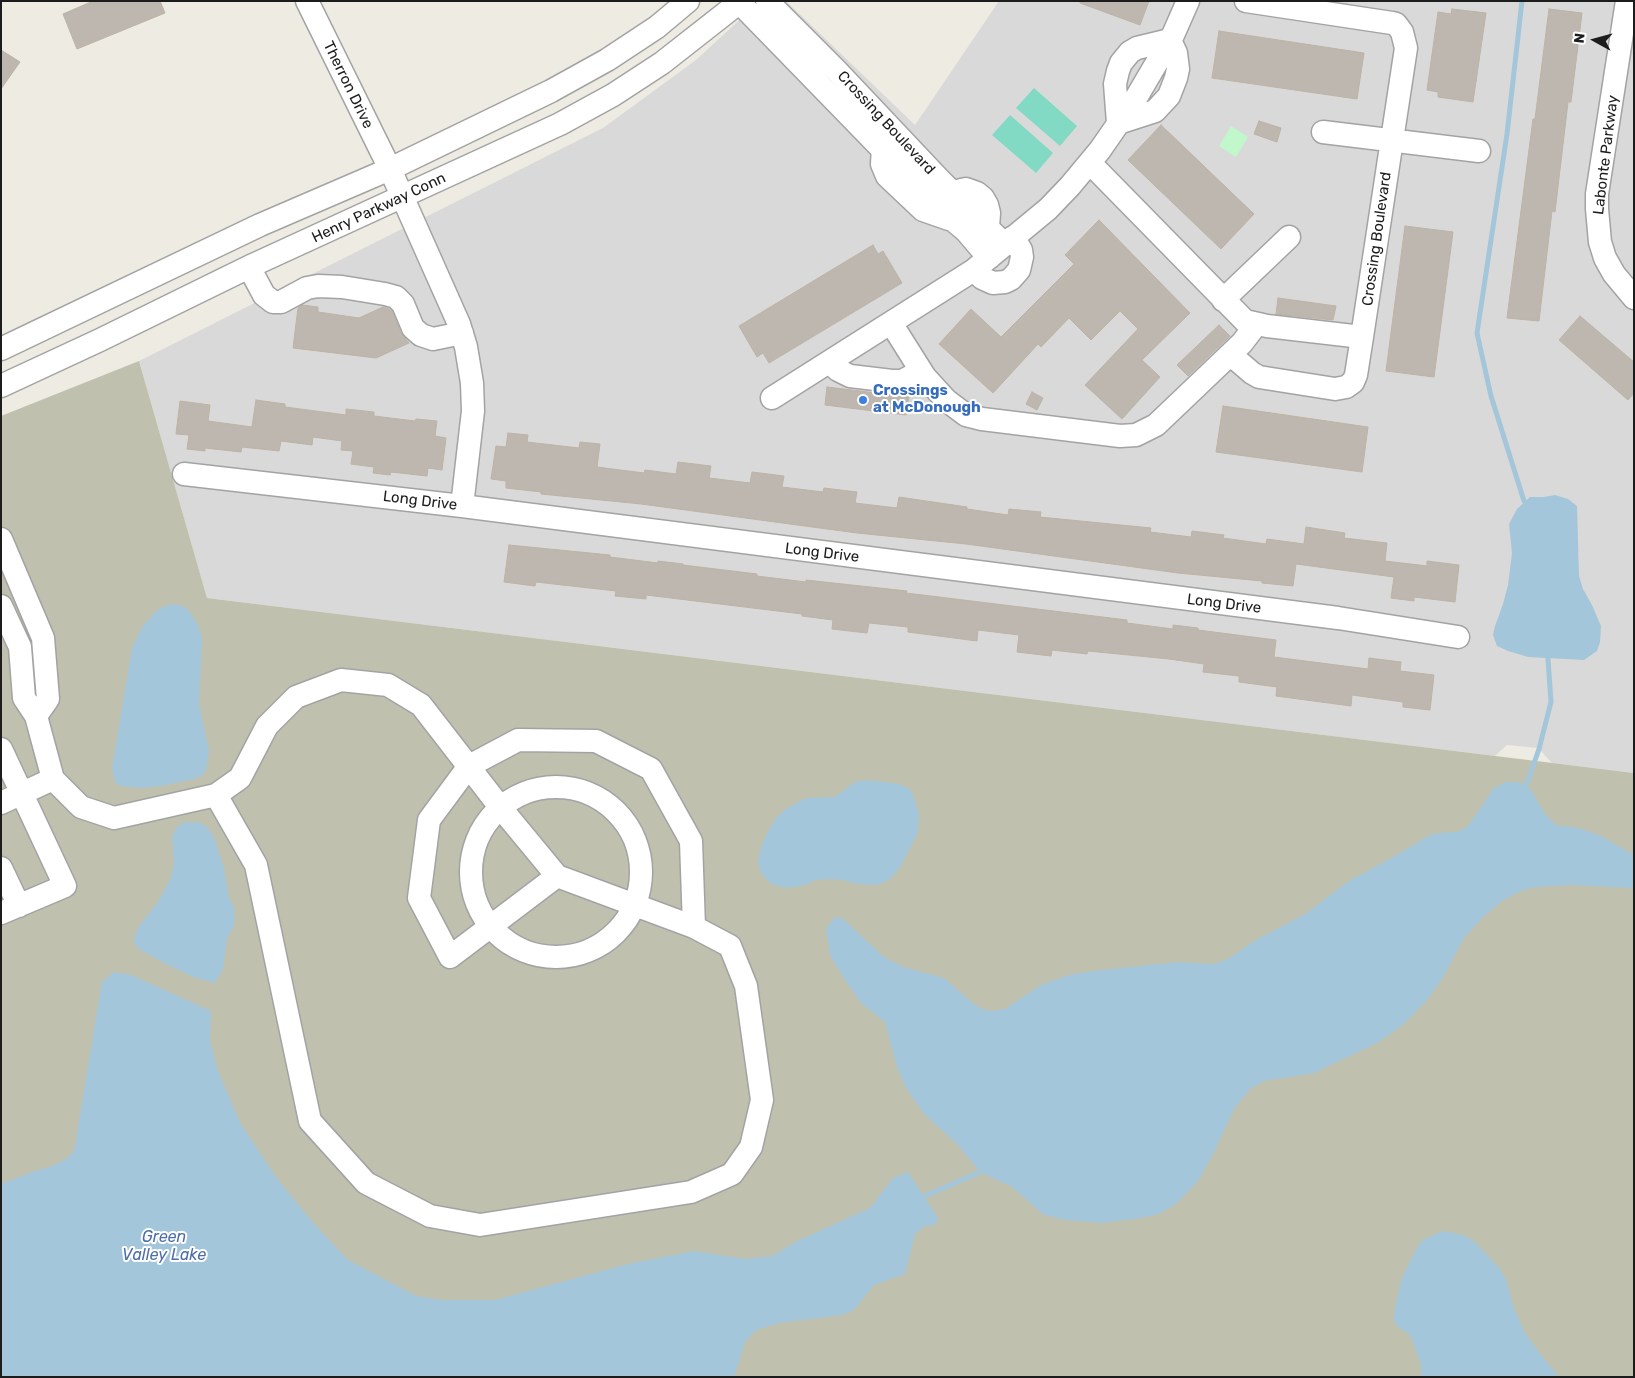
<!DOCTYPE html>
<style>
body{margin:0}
#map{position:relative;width:1635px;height:1378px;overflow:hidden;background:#edebe2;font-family:Rubik,sans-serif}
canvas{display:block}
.frame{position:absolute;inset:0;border:2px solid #1c1c1c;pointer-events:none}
.north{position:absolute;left:1570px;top:15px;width:50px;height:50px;-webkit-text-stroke:4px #fff;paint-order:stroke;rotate:277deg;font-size:14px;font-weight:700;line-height:20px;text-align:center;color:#1c1c1c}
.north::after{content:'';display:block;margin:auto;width:18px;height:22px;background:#1c1c1c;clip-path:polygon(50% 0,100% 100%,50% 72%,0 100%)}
</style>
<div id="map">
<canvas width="1635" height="1378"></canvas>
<div class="frame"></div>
<div class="north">N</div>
</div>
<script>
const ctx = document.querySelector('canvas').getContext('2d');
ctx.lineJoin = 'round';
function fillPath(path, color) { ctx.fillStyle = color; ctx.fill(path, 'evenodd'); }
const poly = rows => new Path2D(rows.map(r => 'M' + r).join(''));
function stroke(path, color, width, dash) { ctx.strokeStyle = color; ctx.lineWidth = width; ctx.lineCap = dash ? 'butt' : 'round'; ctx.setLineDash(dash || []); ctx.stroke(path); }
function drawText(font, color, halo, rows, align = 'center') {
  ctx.font = font + ' Rubik,sans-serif'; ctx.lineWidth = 4; ctx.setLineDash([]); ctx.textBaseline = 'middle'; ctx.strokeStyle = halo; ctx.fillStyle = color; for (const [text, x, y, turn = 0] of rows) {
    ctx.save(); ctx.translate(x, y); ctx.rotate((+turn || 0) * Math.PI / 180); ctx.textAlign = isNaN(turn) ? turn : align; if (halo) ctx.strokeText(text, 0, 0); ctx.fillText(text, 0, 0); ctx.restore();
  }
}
fillPath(poly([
 [760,1,786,1,915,125,999,1,1634,1,1634,773,1552,763,1538,748,1507,745,1495,756,207,598,139,361,603,128,696,60]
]), '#dad9d9');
fillPath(poly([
 [139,361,207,598,1634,773,1634,1377,1,1377,1,416]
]), '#bfc1ae');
fillPath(poly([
 [1231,126,1248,137,1236,157,1219,146]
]), '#c0f7cb');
fillPath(poly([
 [1034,88,1077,126,1060,146,1016,108],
 [1010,115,1053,153,1036,173,992,135]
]), '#82dac4');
fillPath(poly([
 [1555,495,1568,499,1577,506,1579,576,1583,589,1592,605,1601,626,1600,642,1597,651,1584,660,1528,657,1508,651,1497,646,1493,635,1495,626,1503,604,1508,585,1512,553,1509,524,1517,509,1530,497,1544,497],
 [175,604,185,607,191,614,198,625,202,638,199,704,209,751,206,771,202,775,195,779,161,786,143,788,121,786,115,782,112,768,132,648,142,627,155,612,165,606],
 [867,780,899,784,908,788,912,792,919,814,918,832,899,869,890,879,878,885,858,884,842,880,829,879,815,880,805,885,788,888,773,885,767,880,760,871,758,863,760,851,765,837,776,818,786,809,806,798,835,797,855,782],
 [1506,782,1520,782,1531,790,1545,814,1556,825,1578,828,1599,835,1634,855,1634,888,1571,885,1537,887,1523,890,1502,901,1483,917,1464,938,1442,979,1427,1000,1403,1025,1377,1043,1314,1073,1264,1081,1250,1089,1234,1109,1213,1154,1198,1181,1177,1203,1159,1214,1135,1219,1100,1223,1066,1220,1044,1215,1012,1187,980,1172,956,1143,925,1115,915,1101,905,1086,897,1067,885,1022,861,1003,845,980,830,955,826,929,834,918,839,917,844,920,884,957,903,967,944,978,969,1000,980,1008,991,1011,1005,1009,1041,985,1069,975,1093,971,1179,962,1214,964,1228,959,1256,940,1305,914,1349,881,1386,861,1432,834,1460,831,1468,826,1494,788],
 [190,822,201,823,208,828,214,837,224,868,229,898,233,905,235,916,234,925,227,939,223,969,215,983,193,977,158,960,139,949,134,943,134,939,139,926,158,902,171,878,174,863,172,836,176,829,182,823],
 [114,972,131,975,211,1011,210,1040,217,1068,240,1123,278,1180,315,1225,348,1260,416,1296,443,1300,495,1300,628,1264,694,1251,746,1259,772,1256,795,1242,870,1208,893,1178,908,1172,938,1218,935,1225,925,1226,915,1234,905,1274,874,1285,854,1310,842,1315,779,1323,756,1330,745,1342,734,1377,1,1377,1,1184,35,1171,50,1167,66,1159,74,1151,102,982],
 [1442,1231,1463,1235,1474,1241,1500,1269,1507,1282,1513,1306,1525,1333,1541,1355,1559,1377,1421,1377,1421,1364,1410,1335,1397,1326,1394,1321,1394,1313,1401,1280,1414,1253,1421,1241]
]), '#a4c6da');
stroke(poly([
 [1522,1,1507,134,1477,333,1491,396,1524,501],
 [1526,786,1539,749,1551,702,1548,659],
 [925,1196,980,1172]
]), '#a4c6da', 5);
const building = poly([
 [93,1,160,1,165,13,77,49,63,14,93,1],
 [1080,1,1149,1,1140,25,1080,3,1080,1],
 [1452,9,1486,13,1473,102,1438,97,1438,92,1427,90,1438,12,1451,14,1452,9],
 [1549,9,1582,13,1571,102,1568,102,1555,212,1552,211,1539,321,1507,318,1533,119,1535,119,1549,9],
 [1219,31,1364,53,1357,99,1212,78,1219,31],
 [1,50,20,62,1,89,1,50],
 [1259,121,1281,128,1277,142,1254,134,1259,121],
 [1161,125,1254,214,1221,249,1128,160,1161,125],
 [1099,220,1190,313,1142,360,1160,377,1122,419,1085,385,1138,329,1120,311,1091,340,1069,318,1041,347,1038,344,993,393,939,344,971,309,1001,337,1074,264,1065,255,1099,220],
 [1405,226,1453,232,1434,377,1386,371,1405,226],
 [873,245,878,254,883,251,902,283,769,363,763,353,757,357,739,326,873,245],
 [1278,298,1336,306,1333,320,1276,314,1278,298],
 [302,305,318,307,318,312,359,318,383,307,389,309,392,311,401,333,409,343,376,358,293,348,298,308,302,305],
 [1580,316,1634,362,1634,393,1628,400,1559,340,1580,316],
 [1219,325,1230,336,1188,376,1177,365,1219,325],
 [827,387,909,397,906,415,825,405,827,387],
 [1032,392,1043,398,1037,410,1026,404,1032,392],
 [256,400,285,404,285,407,346,415,346,409,374,412,374,416,415,421,416,419,437,421,435,436,446,438,442,470,428,468,427,476,391,472,390,475,373,473,374,467,351,464,353,451,341,450,342,441,313,437,312,445,281,441,279,451,242,447,241,452,205,448,205,451,187,449,189,435,176,434,180,401,210,405,208,421,252,427,256,400],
 [1223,406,1368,427,1362,472,1216,452,1223,406],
 [508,433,528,435,527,442,579,448,580,442,600,444,597,467,644,473,645,470,676,474,678,462,711,466,709,478,750,483,752,472,784,476,782,487,823,492,824,488,857,492,855,503,897,508,899,497,967,507,967,509,1008,515,1009,509,1041,512,1040,517,1151,528,1150,532,1191,537,1192,531,1224,535,1223,538,1266,544,1267,539,1304,544,1306,527,1345,533,1344,538,1387,543,1385,561,1427,566,1427,561,1459,565,1455,602,1414,597,1414,601,1391,598,1394,577,1296,564,1293,586,1262,583,1262,581,1178,573,966,544,857,533,641,504,541,494,541,492,506,488,506,481,491,479,496,446,506,447,508,433],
 [509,545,610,555,610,557,658,563,658,561,683,564,683,565,757,574,757,576,806,582,806,580,907,591,906,593,1127,620,1127,623,1173,629,1173,625,1198,628,1198,630,1276,640,1274,657,1313,662,1368,669,1369,658,1401,662,1400,671,1434,675,1430,710,1403,707,1403,702,1352,695,1351,706,1276,696,1277,687,1239,682,1239,676,1203,672,1204,664,1169,659,1088,651,1087,654,1052,650,1051,656,1017,652,1019,635,978,630,977,641,908,632,908,627,869,623,867,633,832,629,833,620,802,616,802,614,646,595,646,599,615,596,616,591,536,582,535,586,504,582,509,545]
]);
fillPath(building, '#bdb7af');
stroke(building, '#beb3a5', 1);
const minor = poly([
 [307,1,390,169,459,324,466,347,472,383,473,411,462,506],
 [738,1,882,149,926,191,953,220,966,231,989,258],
 [767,1,837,71,939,179,1005,245],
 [1627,1,1597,194,1597,209,1600,242,1605,258,1614,274,1634,298],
 [1170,40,1176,53,1178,69,1176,78,1169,96,1155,111,1118,123,1115,84,1118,71,1121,63,1130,52,1137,48,1170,40],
 [1323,132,1479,151],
 [883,147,882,164,887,176,923,210,949,219],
 [1090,163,1245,321,1267,326,1362,337],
 [948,202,961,190,966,189,977,193,983,198,987,205,989,213,988,228],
 [249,267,264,295,273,302,281,302,307,288,318,286,342,287,385,294,396,297,403,304,413,328,421,335,433,339,462,333],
 [974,270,982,278,993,283,1005,282,1011,279,1019,270,1022,257,1021,250,1013,237],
 [1223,300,1289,237],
 [891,323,925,377,946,400,966,415,982,419,1120,436,1136,435,1156,425,1242,343,1252,330,1254,324],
 [1,349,260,225,390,169,551,91,607,60,657,27,688,1],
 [1231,355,1252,373,1259,377,1335,389,1346,387,1353,382,1356,375,1362,337,1406,48,1402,32,1396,24,1392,23,1246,1],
 [829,362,838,370,850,376,892,381,902,381,921,371],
 [1,386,100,340,253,265,560,124,613,95,662,63,741,1],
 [772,398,974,270,1048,209,1070,186,1100,150,1136,98,1173,35,1188,1],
 [184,474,462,506,1338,618,1458,637],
 [1,539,43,638,48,699,36,716,24,698,20,647,1,606],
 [1,749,65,886,1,913],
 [53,779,81,807,114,818,216,795,240,778,267,726,296,697,341,680,388,685,421,705,500,807,557,876,694,927],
 '471 872a85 85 0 1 1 170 0a85 85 0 1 1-170 0Z',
 [216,795,256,865,310,1121,366,1183,430,1216,480,1225,691,1192,732,1174,751,1147,762,1100,746,986,730,946,694,927,691,841,651,769,596,741,518,740,469,766,429,820,419,898,450,957,557,876],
 [1,803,53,779,36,716],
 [1,868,19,906]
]);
stroke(minor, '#a3a3a3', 25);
stroke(minor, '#fff', 22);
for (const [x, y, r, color] of [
 [863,400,5,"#3f7fe0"]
]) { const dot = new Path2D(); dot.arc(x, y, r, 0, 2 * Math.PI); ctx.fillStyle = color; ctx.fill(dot); stroke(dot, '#fff', 2); }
drawText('15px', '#1c1c1c', '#fff', [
 ["Therron Drive",348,85,64],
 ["Crossing Boulevard",886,123,47],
 ["Labonte Parkway",1606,155,-83],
 ["Henry Parkway Conn",379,208,-25],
 ["Crossing Boulevard",1377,239,-82],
 ["Long Drive",420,501,7],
 ["Long Drive",822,553,7],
 ["Long Drive",1224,604,7]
]);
drawText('bold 15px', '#366cbe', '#fff', [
 ["Crossings",873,391],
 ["at McDonough",873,408]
], 'left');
drawText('italic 16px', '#4d6ea7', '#fff', [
 ["Green",164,1237],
 ["Valley Lake",164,1255]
]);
</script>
